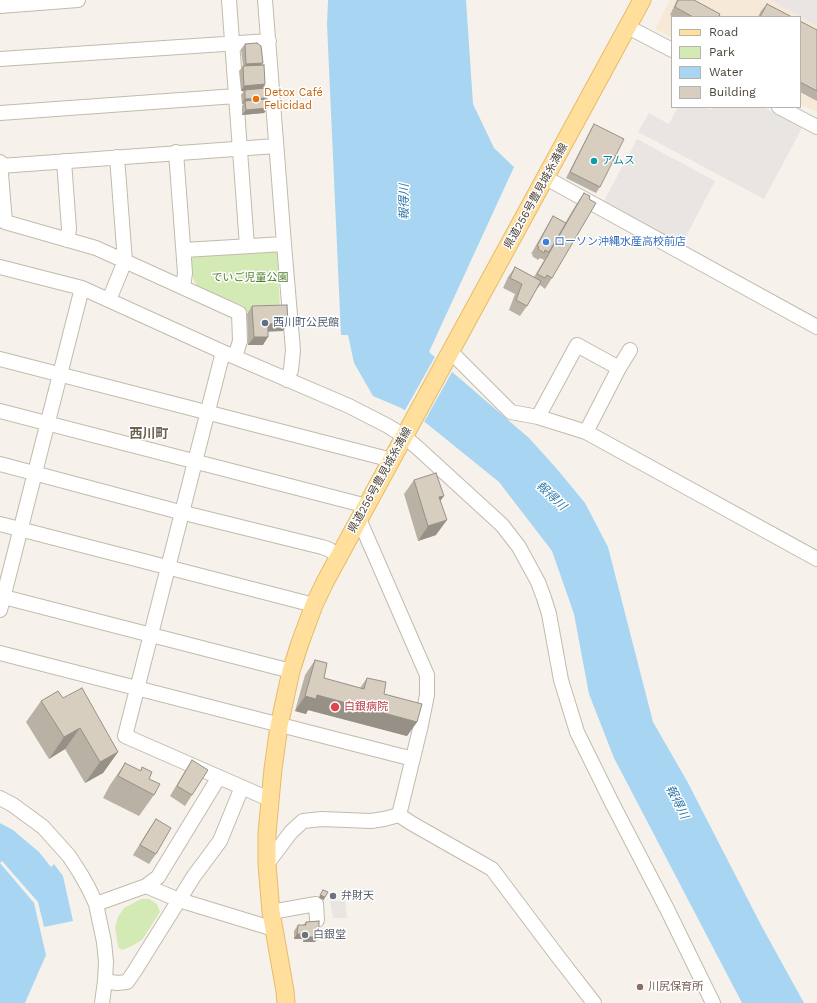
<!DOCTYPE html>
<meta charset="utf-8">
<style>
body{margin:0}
#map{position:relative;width:817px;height:1003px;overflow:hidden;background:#f6f2eb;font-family:"Work Sans",sans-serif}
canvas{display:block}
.legend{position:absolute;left:671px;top:16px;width:130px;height:92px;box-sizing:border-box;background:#fff;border:1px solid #b7b4b0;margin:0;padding:5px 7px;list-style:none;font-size:12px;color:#4b4339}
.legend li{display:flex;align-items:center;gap:8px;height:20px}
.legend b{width:20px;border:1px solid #b7b4b0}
</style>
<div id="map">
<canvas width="817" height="1003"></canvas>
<ul class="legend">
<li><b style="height:5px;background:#ffdf9b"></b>Road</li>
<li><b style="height:11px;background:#d4eab4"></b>Park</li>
<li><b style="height:11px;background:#a8d6f2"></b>Water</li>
<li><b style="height:11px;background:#d8cec0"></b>Building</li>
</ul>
</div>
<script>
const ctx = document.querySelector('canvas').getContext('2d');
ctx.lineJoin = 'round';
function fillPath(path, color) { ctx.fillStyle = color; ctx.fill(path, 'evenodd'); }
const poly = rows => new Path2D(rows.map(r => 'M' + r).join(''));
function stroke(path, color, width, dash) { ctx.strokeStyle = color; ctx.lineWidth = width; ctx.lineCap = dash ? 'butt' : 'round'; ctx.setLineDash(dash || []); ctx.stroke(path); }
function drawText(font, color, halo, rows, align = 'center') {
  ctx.font = font + ' "Work Sans","Noto Sans JP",sans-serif'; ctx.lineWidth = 3; ctx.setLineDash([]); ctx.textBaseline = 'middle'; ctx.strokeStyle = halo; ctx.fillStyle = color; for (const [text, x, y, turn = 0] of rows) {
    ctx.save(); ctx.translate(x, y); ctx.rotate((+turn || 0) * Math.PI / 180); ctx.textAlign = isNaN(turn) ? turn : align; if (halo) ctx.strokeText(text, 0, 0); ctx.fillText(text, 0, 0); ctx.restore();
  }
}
fillPath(poly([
 [670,0,817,0,817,112,800,104,800,17,672,17,672,38,655,29]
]), '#f7e9d7');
fillPath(poly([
 [277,249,280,310,245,312,244,306,198,289,193,278,191,254],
 [141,899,149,899,157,904,160,912,142,940,130,947,122,950,118,947,115,927,118,917,124,908]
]), '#d4eab4');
fillPath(poly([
 [771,0,817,0,817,26],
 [678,107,705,107,711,110,713,107,763,107,802,128,764,199,638,132,649,113,669,124],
 [637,139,715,181,682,244,603,203],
 [345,900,347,918,333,918,330,901]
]), '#e8e5e3');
fillPath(poly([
 [328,0,466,0,473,104,494,148,514,167,429,352,529,438,557,469,585,503,608,547,653,722,687,781,761,925,804,1003,742,1003,614,758,589,694,574,614,552,551,499,482,426,423,401,408,373,396,354,363,348,335,341,335,327,24],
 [0,823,13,830,39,852,51,867,54,864,63,876,73,921,44,927,38,902,2,861,0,863],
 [0,863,34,903,46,955,25,1003,0,1003]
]), '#a8d6f2');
fillPath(poly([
 [436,355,453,370,423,424,404,412]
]), '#f6f2eb');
const minor = poly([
 [229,0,247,246],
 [265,0,284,244,293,350,291,370,287,380],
 [0,6,78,0],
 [628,27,672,50],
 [0,59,269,41],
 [779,107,817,127],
 [0,113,236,96],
 [176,152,185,273,183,287],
 [64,161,69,229,67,240],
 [0,162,5,222,96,248,239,313,240,341,235,357],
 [0,166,276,146],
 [546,178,817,327],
 [184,250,284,244],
 [0,267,82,288,223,352,349,406,388,426,404,436,420,450,502,525,519,547,538,582,544,598,549,614,561,680,577,732,611,801,667,909,713,1003],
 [109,300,125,261,117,157],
 [450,351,511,412,538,417,586,432,817,559],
 [223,352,125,736,269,799],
 [0,359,392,460],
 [619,368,630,350],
 [0,411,367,506],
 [538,417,577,345,619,368,586,432],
 [0,464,176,511,322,547,328,549,339,556],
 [359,519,427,675,427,695,421,725,399,815],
 [0,524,314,605],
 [0,596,291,671],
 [0,610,82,288],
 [0,653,413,759],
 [0,798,13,805,43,827,69,856,80,873,88,887,96,904,104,942,106,962,105,981,102,1003],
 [399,815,411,823,492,869,556,954,594,1003],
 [267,864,291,832,303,821,322,819,371,821,384,819,399,815],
 [146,886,179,900,274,929],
 [96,904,146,886,158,877,219,777],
 [271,912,316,904,317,920],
 [105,981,117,983,127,982,134,972,194,876,220,841,242,787]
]);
const major = poly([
 [286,1003,285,991,271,912,267,864,267,833,273,769,279,726,291,671,300,643,314,605,325,582,642,0]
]);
stroke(minor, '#c2baad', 16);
stroke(major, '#e6bc69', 19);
stroke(minor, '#fff', 14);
stroke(major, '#ffdf9b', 17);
fillPath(poly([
 [677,0,694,0,722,17,674,17,670,15],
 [767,4,792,17,758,17,761,11],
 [800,21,817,30,817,101,800,92],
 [245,44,261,65,265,84,262,89,268,108,264,113,242,115,242,106,243,104,242,104,241,95,244,91,241,91,239,71,243,66,241,49],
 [594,124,600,187,596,193,566,178,591,129],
 [584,193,552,278,545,289,540,285,538,288,537,288,527,306,520,316,509,310,515,294,503,288,508,277,515,267,534,277,546,257,544,260,540,258,538,260,532,256,533,254,531,254,548,224,553,216,565,223,577,203],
 [252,306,288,323,283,331,268,331,263,345,248,345,247,314],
 [414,480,444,496,440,500,436,535,418,541,404,494],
 [315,660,324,678,360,688,367,678,384,694,417,722,407,736,308,710,306,714,295,711,305,675],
 [63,698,118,752,103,773,85,783,65,749,49,759,26,722,41,701],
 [192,760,192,795,185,806,170,796,185,771],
 [125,763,140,771,142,767,149,779,154,795,139,816,103,798,110,785],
 [156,819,156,854,149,864,133,855,149,829],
 [306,922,319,937,315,942,303,942,303,939,294,939,294,931,298,925,303,925]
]), '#bab1a5');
fillPath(poly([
 [263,63,259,68,243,69,246,64],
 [265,84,262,90,245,90,244,91,241,91,244,86],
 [266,98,263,103,245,101,243,104,242,104,245,99],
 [268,108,264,113,242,115,246,110],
 [288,323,283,331,262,332,268,324],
 [254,337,268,337,263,345,248,345],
 [444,496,433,511,439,497],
 [447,520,436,535,418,541,428,526],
 [317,695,417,722,407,736,308,710,306,714,295,711,305,696],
 [80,728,65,749,49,759,64,737],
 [118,752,103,773,85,783,100,762],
 [320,895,325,897,324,900,319,898],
 [297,934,307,934,303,939,294,939],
 [307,937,319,937,315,942,303,942]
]), '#979086');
const building = poly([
 [678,0,694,0,720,14,719,16,722,17,693,17,675,7,678,0],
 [767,4,792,17,760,17,767,4],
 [800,21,817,30,817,91,800,82,800,21],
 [257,43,261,46,263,63,246,64,245,44,257,43],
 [264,65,265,84,244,86,243,66,264,65],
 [266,88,266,98,245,99,245,90,266,88],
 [267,99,268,108,246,110,245,101,267,99],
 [594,124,624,139,600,187,570,172,594,124],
 [584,193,590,196,589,199,596,203,552,278,547,275,545,278,537,274,584,193],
 [553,216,566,223,549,252,545,250,544,253,538,249,539,247,537,246,553,216],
 [515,267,541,281,527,306,516,300,522,284,510,278,515,267],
 [287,305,288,323,268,324,268,337,254,337,252,306,287,305],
 [436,473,444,496,439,497,447,520,428,526,414,480,436,473],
 [315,660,327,663,324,678,364,689,367,678,386,682,384,694,422,704,417,722,317,695,316,699,305,696,315,660],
 [82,688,118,752,100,762,80,728,64,737,41,701,58,691,63,698,82,688],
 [192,760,208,770,192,795,177,786,192,760],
 [125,763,141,771,142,767,152,772,149,779,160,784,154,795,118,776,125,763],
 [156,819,171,828,156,854,140,845,156,819],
 [323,890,328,892,325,897,320,895,323,890],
 [319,921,319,937,307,937,307,934,297,934,298,925,306,925,306,922,319,921]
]);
fillPath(building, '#d8cec0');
stroke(building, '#979086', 1);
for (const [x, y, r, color] of [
 [256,99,4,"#e8710a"],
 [594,161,4,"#0f9aa8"],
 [546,242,4,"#3f7fe0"],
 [265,323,4,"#5c6f8a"],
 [335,707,5,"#e0444e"],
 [333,896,4,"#6b7280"],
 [305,935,4,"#6b7280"],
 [640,987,4,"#8d6e63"]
]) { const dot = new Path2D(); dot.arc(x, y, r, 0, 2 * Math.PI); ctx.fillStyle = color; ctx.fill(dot); stroke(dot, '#fff', 1.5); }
drawText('11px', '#c56008', '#fff', [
 ["Detox Café",264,93],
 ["Felicidad",264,106]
], 'left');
drawText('11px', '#0d838f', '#fff', [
 ["アムス",602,161]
], 'left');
drawText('11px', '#4b4339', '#fff', [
 ["県道256号豊見城糸満線",536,196,-61],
 ["県道256号豊見城糸満線",380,480,-61]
]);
drawText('11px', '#366cbe', '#fff', [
 ["ローソン沖縄水産高校前店",554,242]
], 'left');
drawText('11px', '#4d7f2a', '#fff', [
 ["でいご児童公園",250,278]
]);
drawText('11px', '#4e5e75', '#fff', [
 ["西川町公民館",273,323]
], 'left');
drawText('11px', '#be3a42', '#fff', [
 ["白銀病院",344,707]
], 'left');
drawText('11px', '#5b616d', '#fff', [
 ["弁財天",341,896],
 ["白銀堂",313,935]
], 'left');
drawText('11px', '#785e54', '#fff', [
 ["川尻保育所",648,987]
], 'left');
drawText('italic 12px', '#2c78a9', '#fff', [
 ["報得川",404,202,-90],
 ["報得川",551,496,43],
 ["報得川",677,802,63]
]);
drawText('bold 13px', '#6e6150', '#fff', [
 ["西川町",149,434]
]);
</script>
